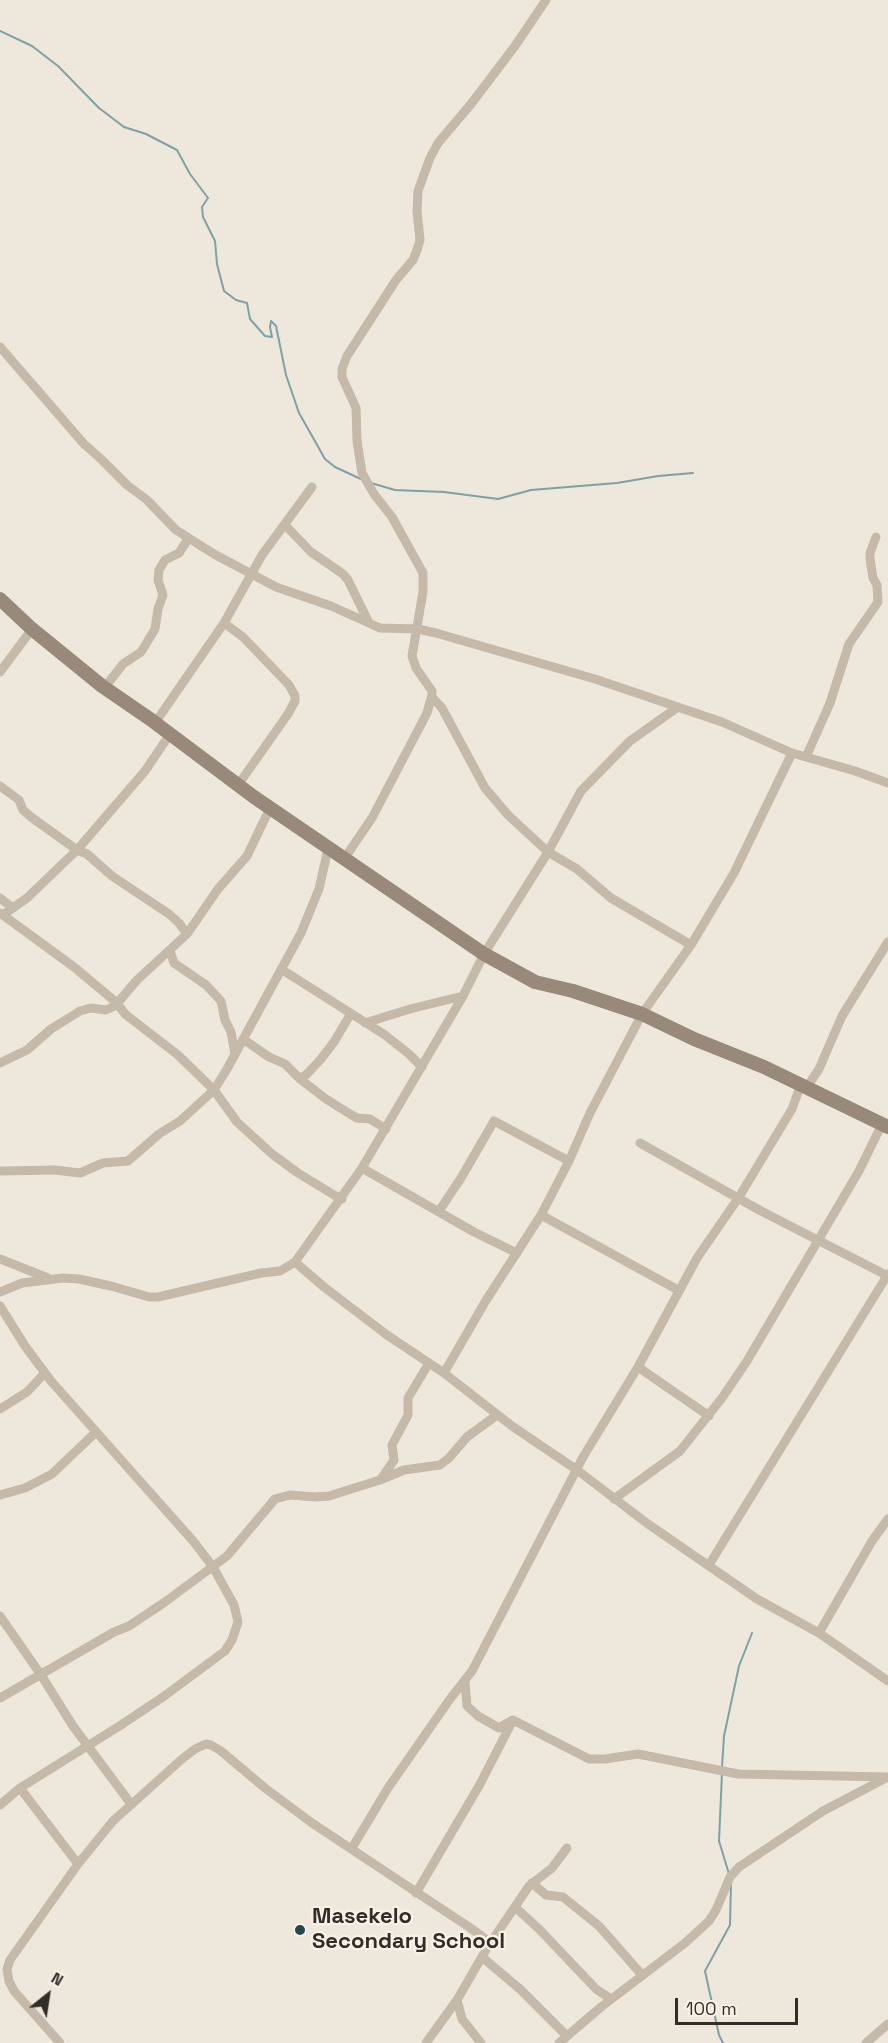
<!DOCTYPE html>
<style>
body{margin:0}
#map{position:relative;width:888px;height:2043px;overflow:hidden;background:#eee8dc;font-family:"Space Grotesk",sans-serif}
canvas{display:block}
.north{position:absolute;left:18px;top:1965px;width:60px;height:60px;-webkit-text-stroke:4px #f7f1e7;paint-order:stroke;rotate:30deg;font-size:16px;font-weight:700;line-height:24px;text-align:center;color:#332d28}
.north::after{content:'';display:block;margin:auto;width:21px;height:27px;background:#332d28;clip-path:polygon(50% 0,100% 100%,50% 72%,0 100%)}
.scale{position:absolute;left:675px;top:1998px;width:123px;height:27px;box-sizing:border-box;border:3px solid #332d28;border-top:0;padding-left:8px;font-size:18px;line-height:21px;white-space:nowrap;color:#332d28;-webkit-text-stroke:4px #f7f1e7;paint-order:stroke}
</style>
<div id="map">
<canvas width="888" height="2043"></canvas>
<div class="north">N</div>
<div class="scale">100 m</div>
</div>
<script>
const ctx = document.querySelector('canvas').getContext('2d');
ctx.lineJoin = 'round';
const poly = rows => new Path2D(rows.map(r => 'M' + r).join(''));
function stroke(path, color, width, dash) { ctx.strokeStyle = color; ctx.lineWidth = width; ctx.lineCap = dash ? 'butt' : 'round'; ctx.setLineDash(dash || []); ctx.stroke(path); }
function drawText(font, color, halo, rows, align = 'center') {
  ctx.font = font + ' "Space Grotesk",sans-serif'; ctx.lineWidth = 4.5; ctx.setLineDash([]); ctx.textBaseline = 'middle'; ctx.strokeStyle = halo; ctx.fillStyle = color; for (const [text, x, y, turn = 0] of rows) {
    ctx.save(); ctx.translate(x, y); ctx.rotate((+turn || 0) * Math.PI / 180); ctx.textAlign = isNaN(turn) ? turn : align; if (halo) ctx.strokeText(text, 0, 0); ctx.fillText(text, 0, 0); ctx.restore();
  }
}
stroke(poly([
 [0,31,32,46,58,66,99,108,124,127,146,134,177,150,190,174,208,198,202,207,203,217,215,241,217,264,224,291,236,300,247,303,250,319,265,336,272,337,270,327,271,321,276,326,286,375,299,413,316,443,325,459,335,467,363,480],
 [371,483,395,490,444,492,498,499,531,490,617,483,658,476,693,473],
 [722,1767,724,1736,739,1666,752,1633],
 [722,1773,719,1841,729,1874],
 [723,2043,719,2035,705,1971,730,1925,731,1882]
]), '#7ea1a8', 2);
stroke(poly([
 [0,347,84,444,102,460,127,485,147,500,176,530,214,554,276,587,331,606,380,628,418,629,436,633,595,679,722,722,792,753,855,771,888,783],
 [285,525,311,552,343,574,348,580,369,623],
 [224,623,243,637,289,685,295,696,295,701,288,714,238,785],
 [0,672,32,629],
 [102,686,109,682,123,664,141,652,155,629,158,609,163,595,158,580,159,570,165,560,179,553,188,539],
 [432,697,442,708,485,788,508,815,548,852,577,869,611,898,691,945],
 [155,723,224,623,262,555,312,487],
 [806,757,830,703,849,644,878,602,877,585,873,578,870,559,870,553,876,537],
 [0,786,19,800,23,810,31,817,77,850,87,854,112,876,169,914,179,923,187,934],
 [344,859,372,818,427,713,432,695,432,691,416,668,412,656,423,592,423,573,392,517,374,494,362,473,357,441,356,408,342,377,342,369,347,356,396,280,413,260,417,250,420,240,417,211,418,191,430,158,438,143,471,104,515,46,546,0],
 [0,898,13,908],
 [0,913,74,967,117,1003,125,1014,178,1055,214,1090,237,1122,272,1154,298,1173,334,1195,342,1199],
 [3,915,27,898,77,850,145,771,170,734],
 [170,951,174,963,206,985,221,1001,225,1020,231,1032,235,1054],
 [281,969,385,1035,409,1054,422,1067],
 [365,1023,410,1009,463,996],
 [243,1039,269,1057,285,1064,300,1079,326,1099,350,1114,357,1118,370,1119,386,1129],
 [0,1063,27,1050,51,1029,80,1011,91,1008,106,1010,115,1006,137,980,187,934,218,889,247,856,270,808],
 [300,1079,307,1074,321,1059,334,1042,350,1015],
 [807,1087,819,1069,842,1016,888,942],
 [640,1143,761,1211,888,1276],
 [362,1168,474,1232,517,1253],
 [0,1171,55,1170,80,1173,103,1163,128,1161,159,1134,180,1121,214,1090,227,1069,301,933,319,889,328,849],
 [439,1211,461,1178,494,1121,569,1161],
 [541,1215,678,1290],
 [0,1259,48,1278],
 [295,1262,324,1287,387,1335,444,1373,512,1426,577,1470,648,1524,757,1599,819,1633,888,1681],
 [0,1292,22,1283,63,1278,79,1279,111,1286,149,1297,158,1297,261,1273,280,1271,295,1262,362,1168,463,996,484,954,548,852,581,791,630,741,678,707],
 [0,1306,25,1346,51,1381,194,1542,213,1567,234,1605,238,1622,232,1640,225,1651,163,1697,121,1725,20,1788,0,1805],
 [638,1367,709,1416],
 [444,1373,485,1302,541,1215,569,1161,590,1113,642,1014,691,945,734,873,792,753],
 [0,1409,27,1392,45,1373],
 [381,1479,394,1460,392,1445,408,1415,408,1398,429,1363],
 [0,1495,25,1488,52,1474,96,1432],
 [614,1499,680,1451,722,1398,747,1361,859,1171,882,1124],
 [709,1565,888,1274],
 [0,1616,41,1675,73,1726,131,1804],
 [819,1633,872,1541,888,1519],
 [465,1682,467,1706,478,1716,499,1728,513,1720,589,1759,605,1759,638,1754,738,1774,888,1777],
 [0,1698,114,1632,129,1626,165,1602,227,1556,275,1499,290,1495,315,1497,329,1496,380,1480,404,1470,440,1465,449,1458,467,1437,497,1415],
 [20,1788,78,1864],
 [352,1848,388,1788,450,1699,472,1671,583,1457,638,1367,697,1258,739,1197,792,1109,801,1084],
 [532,1883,546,1895,563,1897,599,1926,642,1975],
 [416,1893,479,1786,513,1720],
 [515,1907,540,1930,596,1989,611,1999],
 [482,1957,521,1990,567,2036],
 [457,2000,462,2019,481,2043],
 [60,2043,14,1991,9,1981,7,1969,10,1960,78,1864,113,1821,182,1759,195,1749,206,1744,211,1745,221,1751,265,1788,312,1823,469,1927,491,1943],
 [426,2043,457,2000,487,1948,529,1886,552,1868,567,1848],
 [559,2043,601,2007,685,1943,709,1921,716,1910,730,1877,739,1867,823,1811,886,1778],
 [866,2043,888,2024]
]), '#c5b9a9', 9);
stroke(poly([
 [0,599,32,629,102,686,150,719,254,797,484,954,535,982,573,991,642,1014,694,1039,764,1067,888,1127]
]), '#98897b', 14);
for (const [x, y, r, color] of [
 [300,1930,6,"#23474f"]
]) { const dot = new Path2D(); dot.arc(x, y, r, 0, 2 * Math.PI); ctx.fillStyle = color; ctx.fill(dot); stroke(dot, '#f7f1e7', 2); }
drawText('bold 22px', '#332d28', '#f7f1e7', [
 ["Masekelo",312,1917],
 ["Secondary School",312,1942]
], 'left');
</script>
